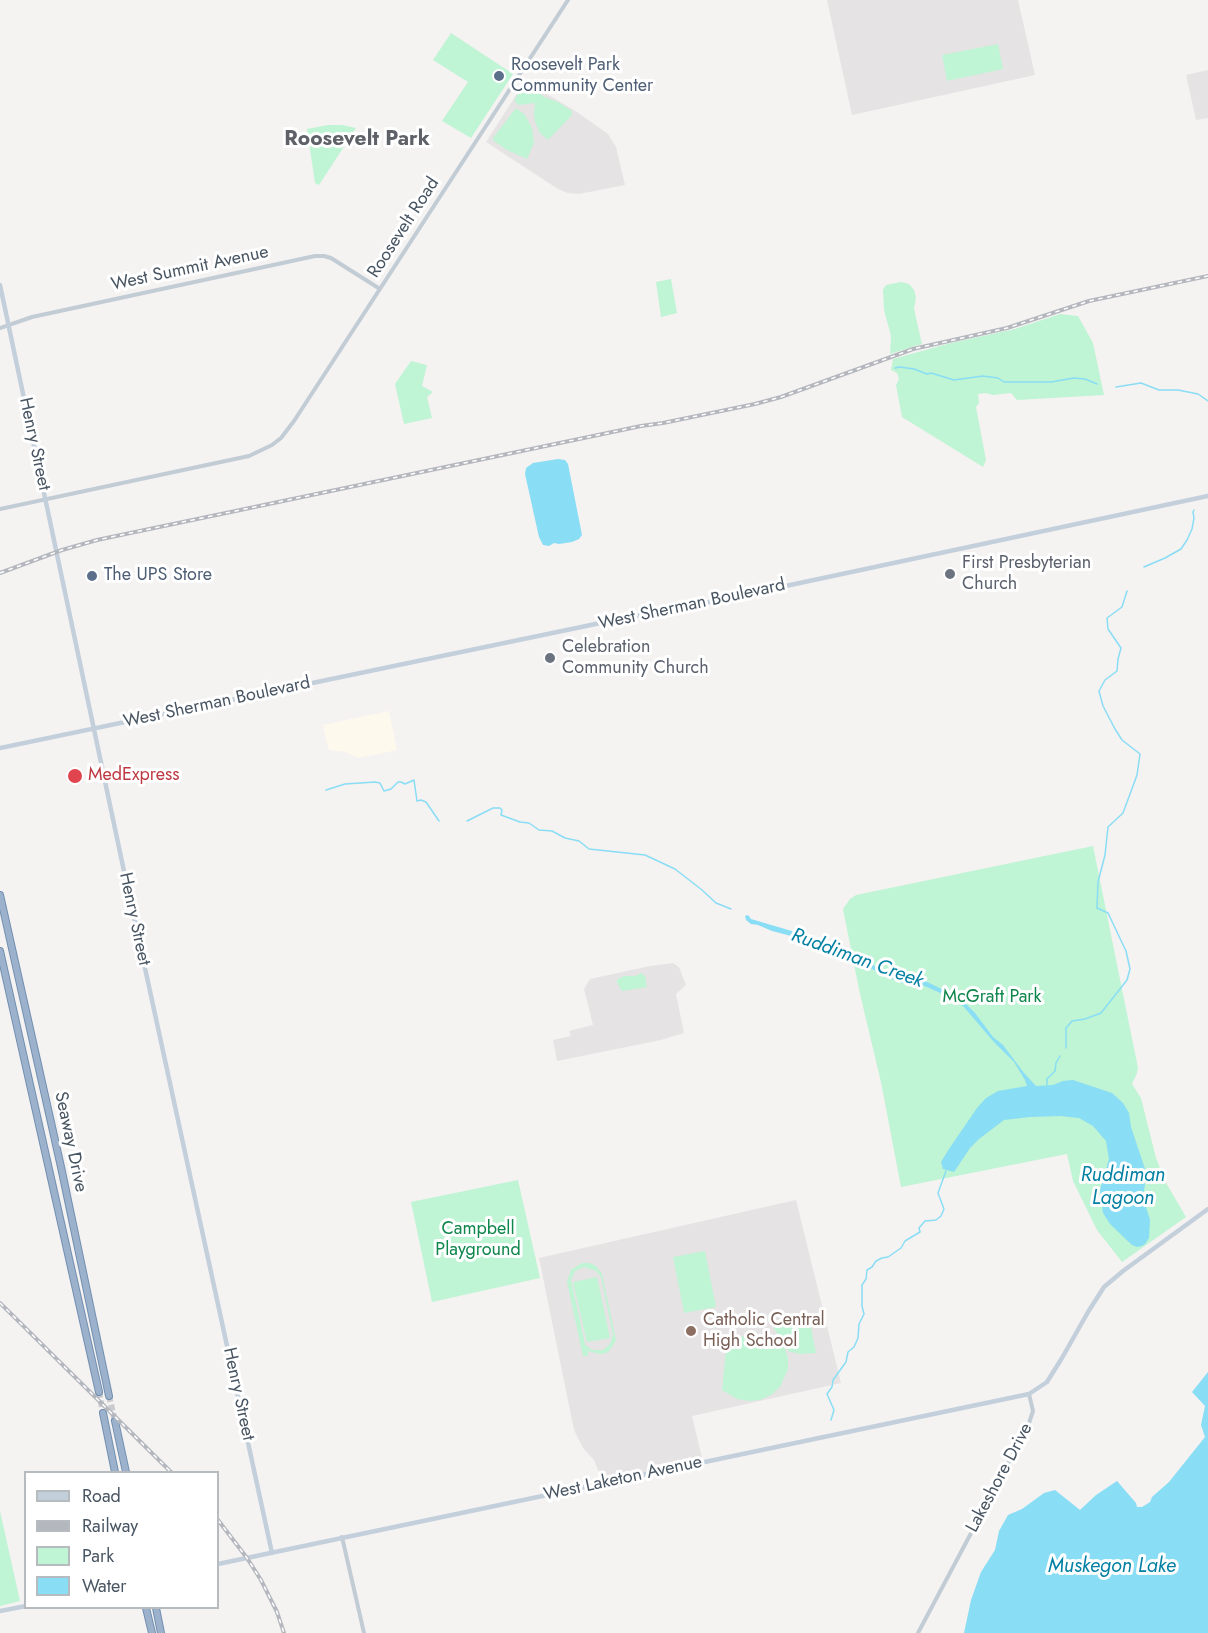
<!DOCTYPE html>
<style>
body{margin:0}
#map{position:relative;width:1208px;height:1633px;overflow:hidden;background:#f5f2f2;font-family:Jost,sans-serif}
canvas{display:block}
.legend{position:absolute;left:24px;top:1471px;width:195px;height:138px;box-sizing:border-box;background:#fff;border:2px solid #b6bbc0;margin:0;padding:8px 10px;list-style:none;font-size:18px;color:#485562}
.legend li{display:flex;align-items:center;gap:12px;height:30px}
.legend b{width:30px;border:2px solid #b6bbc0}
</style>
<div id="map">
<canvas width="1208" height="1633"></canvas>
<ul class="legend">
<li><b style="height:8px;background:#c4cfdc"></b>Road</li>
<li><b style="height:8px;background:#b4b7bd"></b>Railway</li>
<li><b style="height:16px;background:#bff4d4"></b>Park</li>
<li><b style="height:16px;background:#89ddf4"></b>Water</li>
</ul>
</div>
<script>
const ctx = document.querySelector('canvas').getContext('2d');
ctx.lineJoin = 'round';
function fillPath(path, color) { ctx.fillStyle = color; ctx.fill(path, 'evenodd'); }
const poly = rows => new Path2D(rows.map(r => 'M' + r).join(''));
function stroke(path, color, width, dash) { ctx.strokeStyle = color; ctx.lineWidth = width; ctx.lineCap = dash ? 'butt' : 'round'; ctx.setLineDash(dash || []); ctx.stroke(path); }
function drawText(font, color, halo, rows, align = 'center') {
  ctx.font = font + ' Jost,sans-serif'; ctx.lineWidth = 6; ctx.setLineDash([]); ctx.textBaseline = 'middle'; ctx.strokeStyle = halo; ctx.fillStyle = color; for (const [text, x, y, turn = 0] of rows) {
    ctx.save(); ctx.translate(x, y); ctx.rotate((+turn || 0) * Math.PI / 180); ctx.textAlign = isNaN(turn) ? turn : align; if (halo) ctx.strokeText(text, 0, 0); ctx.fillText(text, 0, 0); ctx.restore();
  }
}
fillPath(poly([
 [389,711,397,750,358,758,345,752,329,750,323,725]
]), '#fef9ed');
fillPath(poly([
 [827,0,1018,0,1035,75,852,115],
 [1208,70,1208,118,1196,120,1186,75],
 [525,81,577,112,608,134,616,147,625,185,579,194,568,193,558,189,486,142],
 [673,963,679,967,686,985,676,994,684,1033,661,1040,557,1061,553,1040,571,1036,569,1031,593,1025,584,989,590,979,650,966],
 [796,1200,841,1383,692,1416,703,1462,601,1483,599,1472,594,1460,583,1448,574,1430,539,1258]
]), '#e6e3e4');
fillPath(poly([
 [451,33,513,74,471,138,442,121,468,82,433,60],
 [998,44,1003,69,947,81,942,55],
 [524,83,527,83,544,97,558,102,572,111,572,115,548,140,540,133,535,122,534,114,535,103,519,105,514,101],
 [516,108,525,115,532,128,534,143,527,159,507,150,494,141,493,138],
 [328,125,342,125,356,128,319,185,315,183,307,129],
 [671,279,677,313,661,317,656,282],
 [901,282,909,284,914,290,916,298,914,309,922,344,890,354,891,336,884,310,883,290,886,285],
 [1060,314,1078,316,1093,343,1104,395,1017,400,1011,393,993,395,986,393,978,394,979,403,976,407,986,460,983,467,902,417,896,385,899,379,897,373,891,370,893,359,951,343,1015,329],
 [411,361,427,365,422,386,433,392,427,397,432,418,404,424,395,384],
 [1093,846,1138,1068,1137,1073,1132,1084,1141,1098,1156,1158,1165,1181,1186,1217,1122,1262,1097,1230,1073,1181,1067,1154,901,1187,881,1082,860,994,843,909,850,899,856,895],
 [641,973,645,976,647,987,622,991,617,983,617,981,618,979,624,976,636,976],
 [518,1180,540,1278,432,1302,411,1202],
 [705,1251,716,1307,684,1313,673,1257],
 [582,1263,590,1263,596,1266,602,1274,616,1340,610,1350,606,1353,600,1354,588,1351,588,1356,583,1356,567,1282,571,1270],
 [584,1267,596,1271,601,1277,613,1335,610,1344,603,1350,592,1350,588,1347,585,1345,584,1339,571,1280,575,1271],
 [597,1277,610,1338,587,1342,573,1282],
 [806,1315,809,1317,816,1353,799,1354,788,1351,772,1325],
 [730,1336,779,1338,784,1346,788,1358,788,1369,780,1387,771,1395,760,1400,749,1401,737,1399,722,1390,727,1339],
 [0,1511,20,1601,0,1606]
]), '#bff4d4');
fillPath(poly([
 [558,459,565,460,568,464,582,535,579,539,572,542,559,544,554,543,549,546,543,545,539,537,525,474,526,468,533,463],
 [748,915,751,919,819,939,900,978,925,981,952,994,962,1000,975,1013,993,1037,1003,1045,1024,1073,1036,1086,1053,1085,1063,1081,1073,1080,1112,1093,1123,1103,1129,1113,1131,1127,1145,1169,1145,1184,1143,1197,1150,1220,1149,1238,1145,1244,1142,1246,1137,1247,1132,1245,1110,1224,1103,1213,1100,1190,1109,1159,1106,1141,1093,1126,1079,1118,1060,1116,1030,1117,1004,1120,979,1139,970,1148,954,1172,943,1169,941,1162,949,1149,977,1108,986,1098,998,1091,1027,1086,1025,1080,1014,1062,993,1041,964,1007,945,995,920,984,911,985,898,982,842,954,803,939,772,931,758,925,751,924,746,920,745,916],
 [1208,1372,1208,1633,964,1633,971,1600,981,1572,995,1550,999,1531,1008,1515,1022,1509,1044,1493,1055,1490,1080,1510,1096,1495,1117,1481,1136,1503,1137,1507,1142,1507,1150,1502,1152,1497,1169,1482,1205,1437,1201,1425,1205,1406,1192,1392]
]), '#89ddf4');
stroke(poly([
 [895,368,900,367,914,369,927,374,931,373,954,380,983,376,998,378,1004,382,1051,382,1074,378,1085,379,1097,384],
 [1116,387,1141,383,1159,390,1178,390,1198,394,1208,401],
 [1144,567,1165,558,1181,549,1187,540,1192,529,1194,518,1193,512,1194,510],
 [326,790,345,784,375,782,380,783,384,791,391,789,398,782,401,782,405,784,414,780,417,801,421,800,426,802,439,821],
 [467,821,493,808,500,808,502,810,501,815,520,822,529,823,539,830,552,831,565,838,579,841,589,849,645,855,675,869,702,890,716,903,731,909],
 [1066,1048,1066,1028,1072,1021,1085,1019,1101,1013,1127,980,1130,969,1126,951,1108,913,1097,908,1098,882,1105,855,1108,827,1123,813,1137,775,1140,754,1122,740,1115,729,1103,706,1099,691,1105,680,1117,671,1118,659,1121,648,1108,629,1107,618,1122,607,1127,591],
 [1047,1085,1047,1079,1055,1071,1056,1063,1060,1056],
 [831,1420,834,1410,827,1394,832,1387,833,1380,846,1362,848,1352,854,1347,858,1338,859,1324,864,1314,862,1306,862,1285,866,1279,867,1270,872,1267,876,1261,882,1258,888,1257,901,1248,905,1241,920,1232,919,1228,925,1221,936,1220,941,1216,944,1209,938,1193,946,1171]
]), '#89ddf4', 1.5);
stroke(poly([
 [99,1392,103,1413],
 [109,1396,115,1421]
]), '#cacbce', 6, [6, 3]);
const trunk = poly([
 [0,895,61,1167,109,1396],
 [0,951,99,1392],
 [103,1413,115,1472],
 [115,1421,126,1472],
 [146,1608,152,1633],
 [156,1608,161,1633]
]);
stroke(trunk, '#728fb0', 8);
stroke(poly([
 [0,328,32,317,315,256,324,256,331,258,380,289],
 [0,509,249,456,272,445,281,438,294,421,568,0],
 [342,1537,364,1633],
 [918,1633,1028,1426,1033,1411,1029,1394]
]), '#c2ccd5', 4);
stroke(poly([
 [0,285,125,876,272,1553],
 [0,748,634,616,720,600,1208,496],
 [218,1564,1029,1394,1047,1382,1062,1358,1088,1312,1104,1287,1123,1271,1208,1209],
 [0,1611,26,1606]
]), '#c4cfdc', 4.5);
stroke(trunk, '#9cb2cc', 6);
const rail = poly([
 [0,573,62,550,97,540,641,426,663,423,755,404,781,397,913,349,1007,328,1089,301,1208,276],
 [0,1303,171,1472],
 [218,1520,247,1558,261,1580,277,1612,284,1633]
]);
stroke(rail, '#b4b7bd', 4);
stroke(rail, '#fff', 1.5, [4.5]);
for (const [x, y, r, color] of [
 [499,76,6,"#5c6f8a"],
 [950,574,6,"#6b7280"],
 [92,576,6,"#5c6f8a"],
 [550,658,6,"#6b7280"],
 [75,776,8,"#e0444e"],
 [691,1331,6,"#8d6e63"]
]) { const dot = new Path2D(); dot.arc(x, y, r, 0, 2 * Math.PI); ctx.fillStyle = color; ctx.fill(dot); stroke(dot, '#fff', 2); }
drawText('18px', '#4e5e75', '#fff', [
 ["Roosevelt Park",511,66],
 ["Community Center",511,87],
 ["The UPS Store",104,576]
], 'left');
drawText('18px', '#485562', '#fff', [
 ["Roosevelt Road",404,228,-57],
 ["West Summit Avenue",190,269,-12],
 ["Henry Street",34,444,78],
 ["West Sherman Boulevard",692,605,-12],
 ["West Sherman Boulevard",217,703,-12],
 ["Henry Street",134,919,78],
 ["Seaway Drive",70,1142,78],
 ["Henry Street",238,1394,78],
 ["Lakeshore Drive",1000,1478,-62],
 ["West Laketon Avenue",623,1479,-12]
]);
drawText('18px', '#5b616d', '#fff', [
 ["First Presbyterian",962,564],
 ["Church",962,585],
 ["Celebration",562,648],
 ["Community Church",562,669]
], 'left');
drawText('18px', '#be3a42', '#fff', [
 ["MedExpress",88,776]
], 'left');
drawText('18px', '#0f864c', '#fff', [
 ["McGraft Park",992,998],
 ["Campbell",478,1230],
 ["Playground",478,1251]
]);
drawText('18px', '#785e54', '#fff', [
 ["Catholic Central",703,1321],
 ["High School",703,1342]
], 'left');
drawText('italic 20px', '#0380a3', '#fff', [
 ["Ruddiman Creek",857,959,20],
 ["Ruddiman",1123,1176],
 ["Lagoon",1123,1199],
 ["Muskegon Lake",1112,1567]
]);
drawText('bold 21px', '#5e6268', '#fff', [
 ["Roosevelt Park",357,140]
]);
</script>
